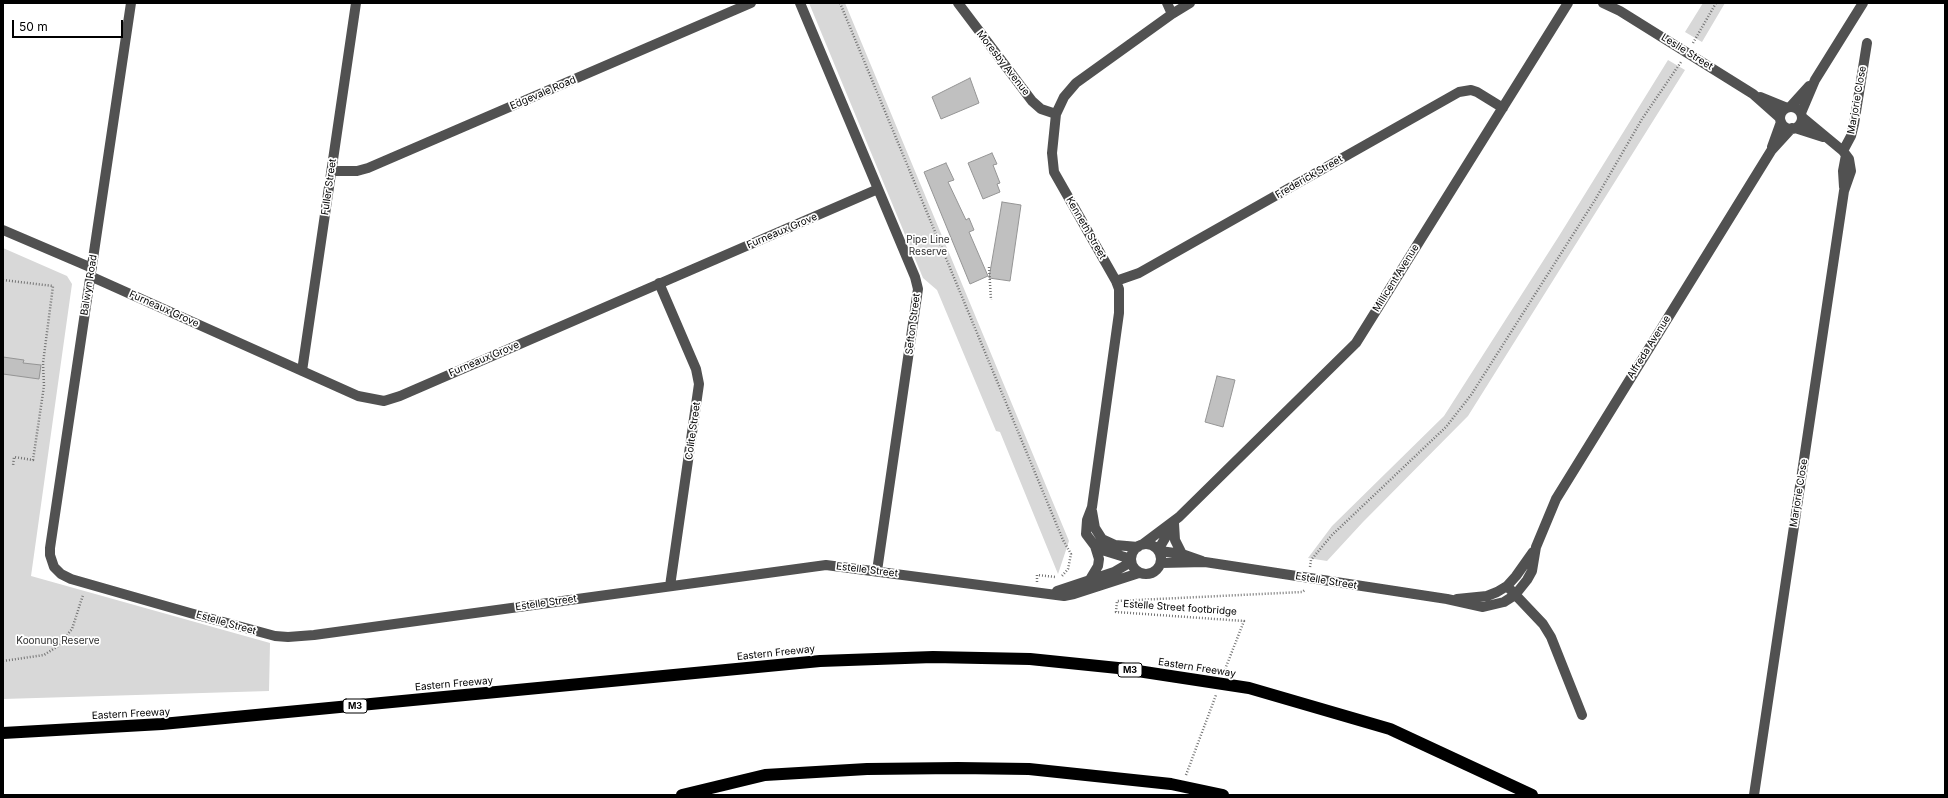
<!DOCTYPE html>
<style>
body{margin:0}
#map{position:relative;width:1948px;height:798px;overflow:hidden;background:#fff;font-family:Inter,sans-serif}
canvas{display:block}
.frame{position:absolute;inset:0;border:4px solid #000;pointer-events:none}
.scale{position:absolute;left:12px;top:20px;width:111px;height:18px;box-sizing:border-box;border:2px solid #000;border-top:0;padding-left:5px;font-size:12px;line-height:14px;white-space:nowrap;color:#000;-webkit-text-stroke:3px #fff;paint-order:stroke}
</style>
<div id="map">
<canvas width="1948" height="798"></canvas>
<div class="frame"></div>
<div class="scale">50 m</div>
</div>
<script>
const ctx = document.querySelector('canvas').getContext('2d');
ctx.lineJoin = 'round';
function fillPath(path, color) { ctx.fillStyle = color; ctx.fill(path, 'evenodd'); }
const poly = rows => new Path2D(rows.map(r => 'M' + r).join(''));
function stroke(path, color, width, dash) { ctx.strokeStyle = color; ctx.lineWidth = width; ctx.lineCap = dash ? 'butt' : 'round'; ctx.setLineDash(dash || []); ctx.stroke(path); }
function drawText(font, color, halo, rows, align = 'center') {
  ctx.font = font + ' Inter,sans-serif'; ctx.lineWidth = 3.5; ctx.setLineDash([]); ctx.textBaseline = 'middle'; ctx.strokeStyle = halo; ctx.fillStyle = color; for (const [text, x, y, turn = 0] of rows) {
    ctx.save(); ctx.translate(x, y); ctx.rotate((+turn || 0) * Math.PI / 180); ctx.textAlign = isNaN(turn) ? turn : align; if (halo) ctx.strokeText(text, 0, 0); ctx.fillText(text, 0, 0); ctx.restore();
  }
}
fillPath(poly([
 [809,3,845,3,1069,541,1058,574,1000,432,996,431,937,290,923,278],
 [1703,3,1725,3,1702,42,1685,32],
 [1668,60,1685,70,1468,416,1363,522,1327,561,1308,558,1332,526,1444,416,1559,236],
 [3,248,67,276,72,284,31,576,270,643,269,691,3,699]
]), '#d8d8d8');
const building = poly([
 [970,78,979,103,941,119,932,97,970,78],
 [992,153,997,164,993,165,1000,183,997,184,1000,192,983,199,968,163,992,153],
 [946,163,954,180,948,182,966,220,969,218,974,230,969,232,988,276,970,284,924,172,946,163],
 [1002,202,1021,205,1010,281,989,278,1002,202],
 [3,357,24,360,23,363,41,365,39,379,3,374,3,357],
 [1217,376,1235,380,1223,427,1205,422,1217,376]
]);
fillPath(building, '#c0c0c0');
stroke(building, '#959595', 1);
stroke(poly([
 [840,3,1063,540,1071,554,1068,569,1062,576],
 [1693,43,1716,3],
 [989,267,991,300],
 [3,280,53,286,43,363,44,386,33,460,14,457,13,466],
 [1310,567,1311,560,1332,535,1446,427,1471,395,1595,200,1642,119,1681,62],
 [1037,582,1037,575,1056,577],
 [3,661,44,655,58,646,72,629,83,595],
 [1224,672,1244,621,1116,612,1117,601,1302,592,1305,590],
 [1186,775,1216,695]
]), '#737373', 2.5, [1, 2]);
stroke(poly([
 [131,3,50,548,50,555,54,567,61,574,71,579,190,613,275,636,288,637,314,635,826,565,1064,596,1074,594,1139,573],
 [800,3,915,277,918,289,877,571],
 [958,3,1032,101,1041,109,1056,114],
 [1603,3,1620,11,1753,94,1780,118],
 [1172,14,1190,3],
 [1760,97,1787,108],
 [1790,107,1809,86],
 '1780 118a11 11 0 1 1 22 0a11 11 0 1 1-22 0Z',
 [1801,113,1815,80,1863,3],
 [1802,117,1843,151],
 [1795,128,1823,137],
 [1772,147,1781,122],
 [332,171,357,171,368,168,751,3],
 [1844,187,1843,171,1846,155],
 [3,230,92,268],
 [90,276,358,396,384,401,400,396,878,189],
 [1116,281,1139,273,1459,92,1471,90,1477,92,1503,108],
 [659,283,696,369,699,384,670,586],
 [302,371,356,3],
 [1092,511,1095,528,1102,539,1115,545,1138,547],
 [1174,523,1175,540,1182,554],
 '1131 559a15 15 0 1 1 30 0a15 15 0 1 1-30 0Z',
 [1143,544,1179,517,1356,343,1568,3],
 [1158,550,1173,525],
 [1160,551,1182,554,1202,561],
 [1131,559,1102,550,1095,546,1086,534,1087,520,1092,507,1119,313,1119,289,1116,281,1054,172,1052,153,1056,114,1064,97,1076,83,1172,14,1167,3],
 [1161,563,1205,562,1447,599,1483,607,1504,602,1515,595,1527,580,1532,571,1536,547,1556,499,1771,151,1792,128],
 [1089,581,1098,566,1099,559,1095,546],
 [1507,586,1543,624,1551,637,1582,715],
 [1057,591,1114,572,1131,562],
 [1457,599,1487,596,1497,592,1507,586,1516,576,1533,552],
 [1754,795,1844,191,1851,171,1849,159,1843,151,1851,136,1854,124,1867,43]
]), '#515151', 10);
stroke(poly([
 [3,733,162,724,820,661,933,657,1030,659,1118,668,1249,688,1390,729,1532,795],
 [682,795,765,775,867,769,958,768,1029,769,1171,784,1223,795]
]), '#000', 12);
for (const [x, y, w] of [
 [1130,670,24],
 [355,706,24]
]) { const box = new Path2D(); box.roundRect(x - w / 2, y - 7, w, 14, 3); ctx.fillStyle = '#fff'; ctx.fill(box); stroke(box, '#000', 1); }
drawText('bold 9px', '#000', null, [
 ["M3",1130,670],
 ["M3",355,706]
]);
drawText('10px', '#000', '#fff', [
 ["Leslie Street",1687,52,32],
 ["Moresby Avenue",1003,63,52],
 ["Edgevale Road",543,93,-23],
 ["Marjorie Close",1857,100,-80],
 ["Frederick Street",1309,177,-30],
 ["Fuller Street",329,187,-82],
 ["Kenneth Street",1086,228,60],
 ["Furneaux Grove",782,231,-23],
 ["Millicent Avenue",1396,278,-58],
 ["Balwyn Road",89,285,-81],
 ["Furneaux Grove",164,309,24],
 ["Sefton Street",913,324,-83],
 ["Alfreda Avenue",1649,347,-58],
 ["Furneaux Grove",484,359,-23],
 ["Colite Street",693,431,-82],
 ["Marjorie Close",1799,493,-81],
 ["Estelle Street",867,570,7],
 ["Estelle Street",1326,581,9],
 ["Estelle Street",546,603,-8],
 ["Estelle Street footbridge",1180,608,4],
 ["Estelle Street",226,623,16],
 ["Eastern Freeway",776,653,-6],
 ["Eastern Freeway",1197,668,9],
 ["Eastern Freeway",454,684,-5],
 ["Eastern Freeway",131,714,-3]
]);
drawText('10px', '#2f2f2f', '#fff', [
 ["Pipe Line",928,240],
 ["Reserve",928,252],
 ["Koonung Reserve",58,641]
]);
</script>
